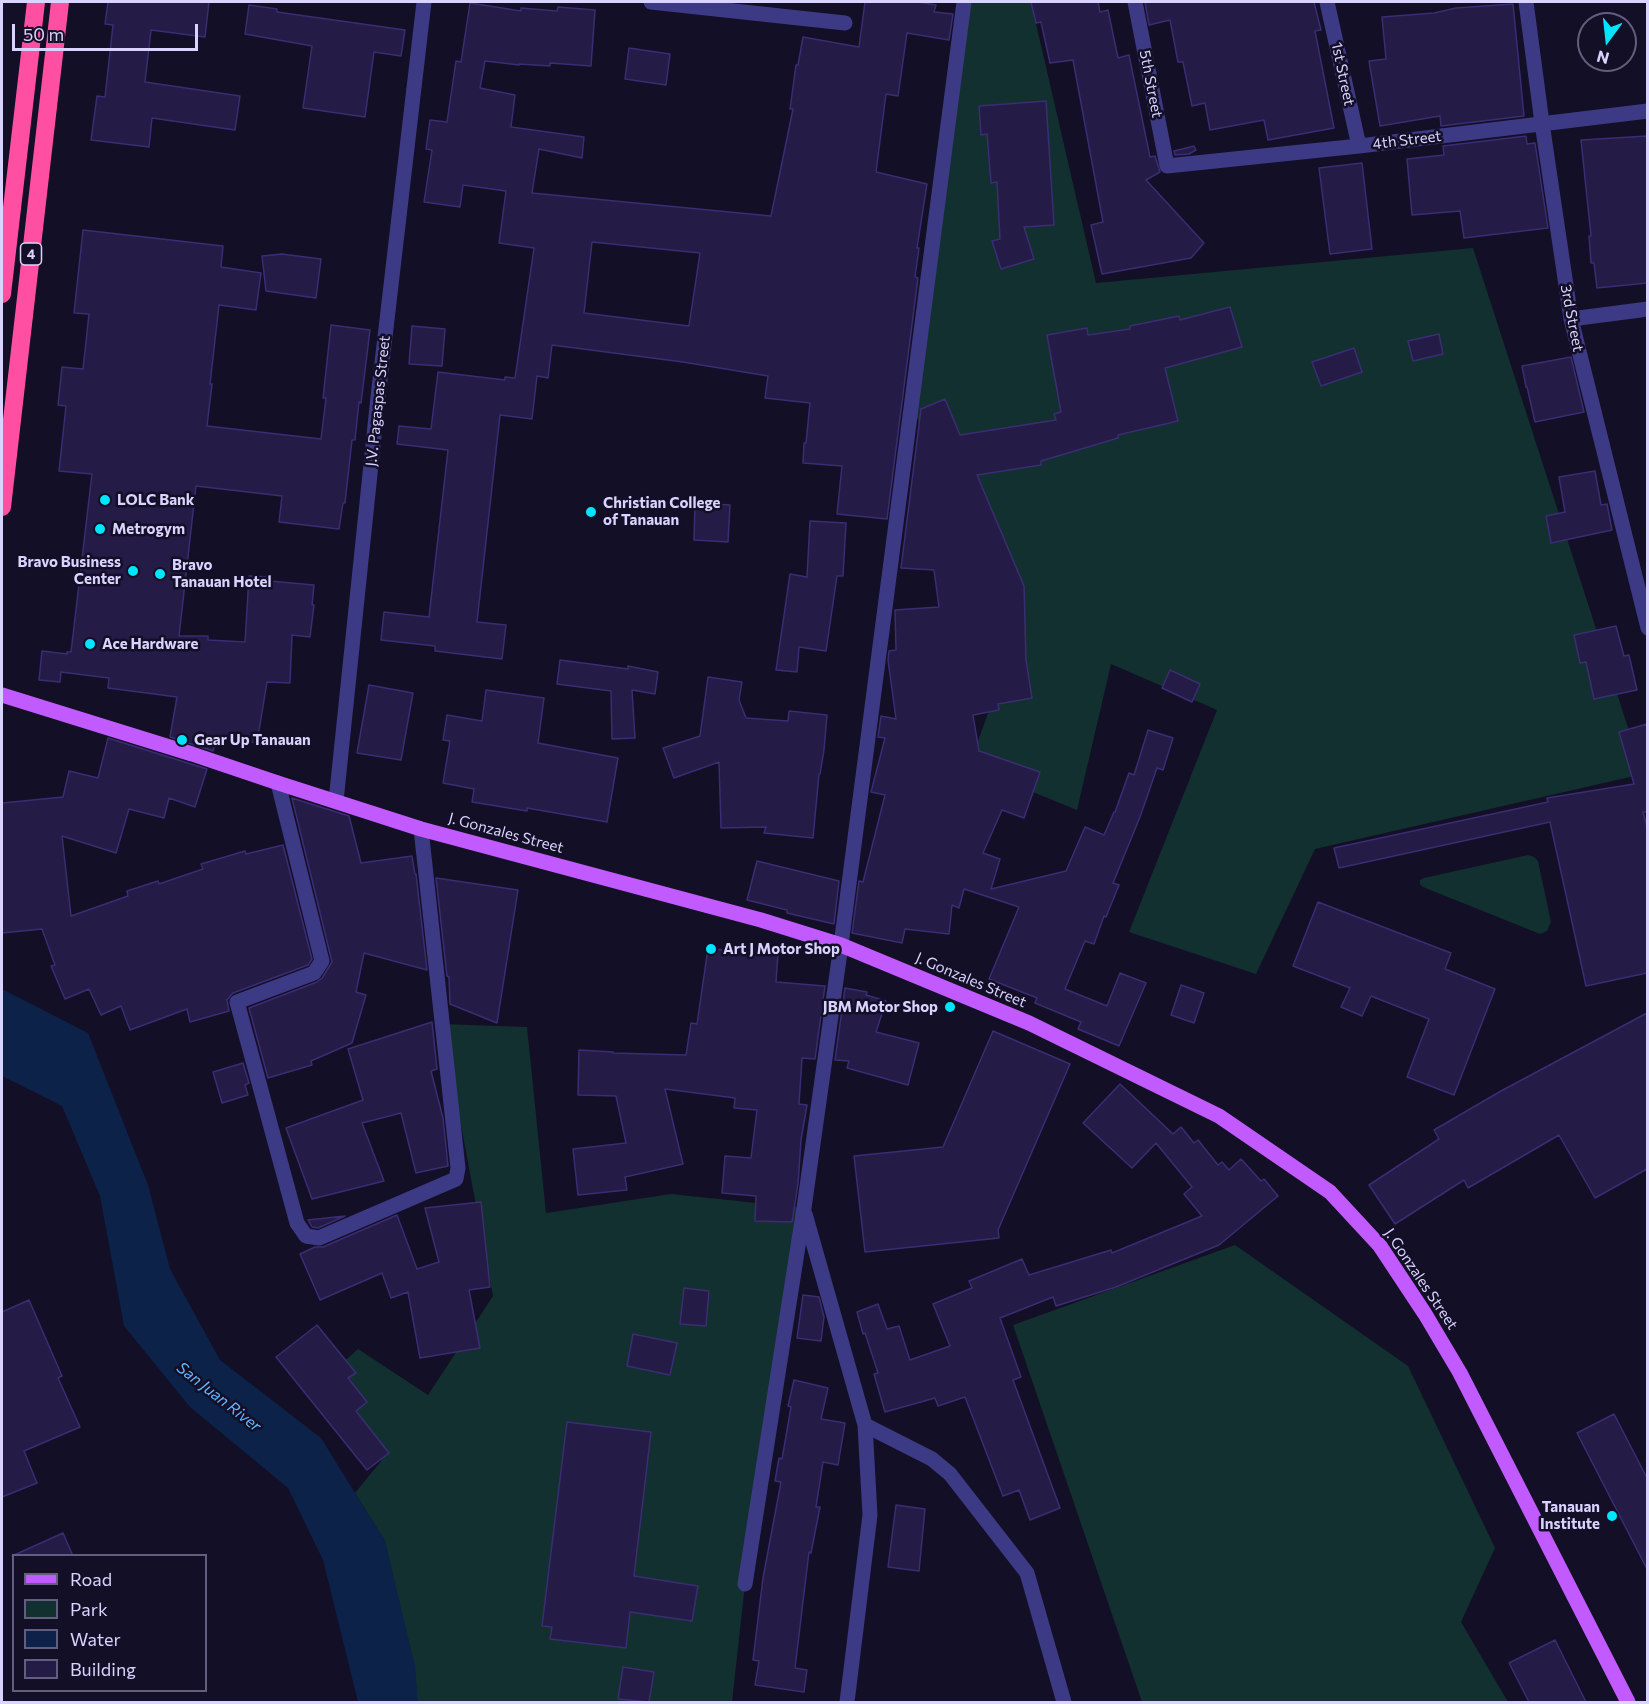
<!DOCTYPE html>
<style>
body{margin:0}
#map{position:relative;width:1649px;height:1704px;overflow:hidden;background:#130f26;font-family:Commissioner,sans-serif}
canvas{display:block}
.frame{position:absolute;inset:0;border:3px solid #d9d4ff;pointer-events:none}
.legend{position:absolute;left:12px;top:1554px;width:195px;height:138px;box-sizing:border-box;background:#130f26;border:2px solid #625e7d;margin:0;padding:8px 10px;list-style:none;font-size:18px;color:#d9d4ff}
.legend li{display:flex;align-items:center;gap:12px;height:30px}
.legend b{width:30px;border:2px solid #625e7d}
.north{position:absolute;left:1577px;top:12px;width:60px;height:60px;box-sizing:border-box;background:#130f26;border:2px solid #625e7d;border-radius:50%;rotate:195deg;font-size:16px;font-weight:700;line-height:24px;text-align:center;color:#d9d4ff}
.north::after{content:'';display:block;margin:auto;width:21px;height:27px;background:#00e5ff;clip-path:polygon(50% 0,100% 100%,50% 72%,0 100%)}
.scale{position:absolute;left:12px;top:24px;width:186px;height:27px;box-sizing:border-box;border:3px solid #d9d4ff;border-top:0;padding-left:8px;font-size:18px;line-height:21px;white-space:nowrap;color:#d9d4ff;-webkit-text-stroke:4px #130f26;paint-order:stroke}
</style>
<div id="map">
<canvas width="1649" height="1704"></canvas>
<div class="frame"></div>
<ul class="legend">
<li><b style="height:8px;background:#c25bff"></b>Road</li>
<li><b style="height:16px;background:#12302f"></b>Park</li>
<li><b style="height:16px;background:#0c2248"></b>Water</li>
<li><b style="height:16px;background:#241b47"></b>Building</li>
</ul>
<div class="north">N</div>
<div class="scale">50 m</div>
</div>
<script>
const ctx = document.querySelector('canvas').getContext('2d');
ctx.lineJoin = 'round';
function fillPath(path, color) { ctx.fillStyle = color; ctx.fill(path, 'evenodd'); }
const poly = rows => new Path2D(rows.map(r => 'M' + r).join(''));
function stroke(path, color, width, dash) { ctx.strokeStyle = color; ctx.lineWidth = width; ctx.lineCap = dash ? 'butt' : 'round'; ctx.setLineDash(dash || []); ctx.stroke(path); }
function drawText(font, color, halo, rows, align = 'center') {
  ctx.font = font + ' Commissioner,sans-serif'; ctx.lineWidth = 5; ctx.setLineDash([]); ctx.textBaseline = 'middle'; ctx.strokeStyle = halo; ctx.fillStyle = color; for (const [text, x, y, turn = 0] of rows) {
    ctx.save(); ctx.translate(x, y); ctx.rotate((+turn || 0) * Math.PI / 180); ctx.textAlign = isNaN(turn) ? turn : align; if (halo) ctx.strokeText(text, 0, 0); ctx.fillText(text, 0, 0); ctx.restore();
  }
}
fillPath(poly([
 [970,2,1031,2,1096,283,1473,248,1643,774,1315,849,1256,974,1129,932,1217,710,1111,664,1077,810,969,766,1014,641,912,406],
 [1528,855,1534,857,1538,861,1551,922,1547,931,1540,934,1423,887,1420,884,1420,880,1424,878],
 [442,1024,527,1027,546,1213,671,1194,804,1208,745,1584,732,1702,417,1702,385,1541,355,1493,382,1460,317,1386,358,1349,428,1395,493,1296],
 [1235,1245,1408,1366,1495,1548,1461,1622,1508,1702,1142,1702,1013,1325]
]), '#12302f');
fillPath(poly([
 [2,989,88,1033,148,1185,170,1269,220,1360,321,1438,385,1541,415,1666,418,1702,358,1702,323,1560,288,1488,190,1407,124,1326,100,1196,62,1106,2,1076]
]), '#0c2248');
const building = poly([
 [108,2,209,2,205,37,151,30,145,82,240,96,235,130,152,118,149,147,91,140,97,96,105,97,113,25,105,24,108,2],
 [865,2,918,2,936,5,934,12,953,14,949,40,907,33,898,96,886,94,876,172,927,184,917,248,919,248,915,277,918,278,887,519,837,514,842,466,803,463,804,443,806,443,810,403,765,398,768,376,683,362,552,345,548,378,537,376,532,419,500,415,477,622,506,625,502,659,435,651,435,646,381,640,384,612,429,617,448,450,397,444,399,426,431,429,438,372,505,380,505,377,515,378,534,248,499,243,506,191,463,185,460,207,424,202,432,150,426,149,430,120,447,122,456,61,461,62,470,3,521,11,521,8,557,11,558,7,595,10,591,66,550,63,550,66,519,64,519,65,485,61,480,88,515,95,511,127,584,137,582,158,539,149,532,193,771,216,793,109,790,109,796,65,798,65,803,37,859,47,865,2],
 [592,242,700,253,689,326,584,313,592,242],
 [1031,2,1098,2,1100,12,1108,10,1118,58,1129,55,1150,157,1155,156,1160,172,1146,180,1204,243,1191,258,1102,274,1091,225,1103,222,1073,60,1050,63,1041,22,1036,23,1031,2],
 [1145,2,1314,2,1321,30,1315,31,1334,128,1268,140,1264,120,1210,130,1205,103,1192,106,1183,62,1178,62,1170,20,1149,25,1145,2],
 [1513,4,1524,116,1441,126,1440,116,1380,126,1369,61,1386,59,1382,17,1434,13,1456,8,1513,4],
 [249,5,277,9,277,12,405,30,401,56,374,52,365,117,303,108,312,46,245,34,249,5],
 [629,48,670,54,666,85,625,79,629,48],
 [1046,101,1054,225,1024,227,1034,259,1001,269,992,241,1000,239,997,182,991,183,987,134,981,135,979,106,1046,101],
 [1526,136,1527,144,1535,143,1548,228,1464,238,1460,211,1412,215,1407,159,1444,155,1443,146,1526,136],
 [1647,136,1647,283,1597,288,1594,263,1591,263,1589,236,1591,236,1581,140,1647,136],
 [1194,146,1196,150,1189,154,1175,155,1174,151,1194,146],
 [1362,163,1372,249,1330,254,1319,168,1362,163],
 [83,230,223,246,221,267,261,273,256,310,219,305,210,384,212,384,207,426,321,439,326,398,323,398,331,325,370,330,361,403,359,402,355,440,352,440,345,503,343,503,339,529,279,522,282,496,196,486,179,636,208,636,208,640,245,642,249,576,270,577,270,581,314,585,312,605,314,605,310,637,292,635,290,683,267,682,257,743,218,736,213,751,170,737,177,697,108,688,109,678,61,672,60,682,39,680,42,651,67,654,67,652,71,652,92,474,59,471,66,406,58,405,62,367,83,369,89,314,74,313,83,230],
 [282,254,321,259,316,298,266,291,262,256,282,254],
 [1230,307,1242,347,1165,368,1178,421,1118,435,1118,438,1041,461,1041,465,977,475,1024,586,1026,660,1032,698,998,704,999,710,973,715,979,751,1040,772,1024,818,1002,810,983,853,1000,859,991,889,1066,871,1085,827,1104,835,1114,812,1115,812,1129,773,1134,775,1148,730,1173,738,1163,770,1157,768,1140,817,1113,883,1119,885,1106,917,1104,916,1094,944,1085,941,1065,989,1107,1006,1120,973,1146,983,1119,1046,1078,1029,1081,1022,1035,1003,1037,998,989,979,1019,907,964,889,959,908,952,905,949,934,905,929,902,943,852,933,859,881,863,882,885,795,871,792,885,738,878,737,881,716,896,719,888,660,889,651,896,650,895,610,939,607,934,570,901,568,921,409,945,399,960,435,1056,420,1054,414,1061,412,1047,335,1087,328,1088,335,1130,329,1130,326,1179,316,1180,320,1230,307],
 [412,326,445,329,442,366,409,364,412,326],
 [1439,334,1443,354,1413,361,1408,341,1439,334],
 [1354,348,1362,372,1321,386,1312,362,1354,348],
 [1571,357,1584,412,1535,422,1527,387,1526,387,1522,366,1571,357],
 [1595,471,1601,505,1607,504,1612,530,1551,543,1546,516,1565,512,1559,477,1595,471],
 [695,503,730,505,728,542,694,540,695,503],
 [810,521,846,523,843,576,837,576,826,651,799,647,797,672,776,670,790,574,807,577,810,521],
 [1616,626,1624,656,1629,655,1637,690,1594,699,1586,662,1580,663,1574,635,1616,626],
 [560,660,628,669,628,666,658,672,655,694,632,690,635,738,612,739,611,691,557,684,560,660],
 [1170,670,1200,684,1192,702,1162,688,1170,670],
 [708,677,742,682,739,700,746,718,788,721,789,711,827,715,824,750,820,774,819,774,813,838,764,833,766,827,721,828,719,762,674,778,663,748,700,736,708,677],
 [369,685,413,693,401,760,357,753,369,685],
 [486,690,544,698,538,743,618,758,607,822,527,808,527,811,472,802,474,789,443,783,450,741,443,740,447,715,482,721,486,690],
 [1647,724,1647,812,1643,812,1647,827,1647,973,1586,986,1550,822,1339,868,1334,848,1548,802,1547,798,1634,784,1619,732,1647,724],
 [108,738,207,769,195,807,169,798,164,818,129,809,116,853,62,836,71,916,128,896,127,891,158,881,159,884,203,869,201,864,245,851,246,854,283,845,312,959,308,965,233,993,227,1000,229,1011,190,1022,187,1009,130,1030,121,1006,101,1015,89,989,65,999,51,966,55,965,42,929,2,933,2,803,63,797,69,771,98,778,108,738],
 [292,798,349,816,361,863,412,856,415,874,416,874,427,970,364,953,356,992,366,995,352,1043,311,1061,312,1065,268,1078,249,1008,317,982,322,978,332,962,292,798],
 [757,861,839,881,834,924,787,913,787,910,747,900,757,861],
 [436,878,518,890,497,1023,450,1004,449,977,447,976,436,878],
 [1318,902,1451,953,1445,969,1495,989,1454,1095,1407,1077,1429,1019,1371,996,1362,1016,1341,1007,1350,988,1293,966,1318,902],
 [708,948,752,954,752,950,778,953,776,982,825,986,815,1059,802,1058,799,1104,807,1105,801,1140,798,1184,792,1222,755,1221,756,1196,722,1193,725,1156,751,1158,757,1110,734,1108,735,1098,665,1089,683,1164,625,1177,627,1190,578,1195,573,1149,626,1143,616,1096,578,1095,579,1050,613,1052,613,1053,686,1055,691,1023,697,1024,708,948],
 [1181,985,1204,993,1194,1023,1171,1015,1181,985],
 [845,988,867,992,866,995,886,1001,876,1032,919,1043,908,1085,847,1068,849,1061,835,1060,845,988],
 [1647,1013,1647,1169,1595,1198,1559,1135,1468,1188,1464,1180,1395,1224,1369,1185,1439,1139,1434,1130,1501,1091,1647,1013],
 [432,1022,437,1069,431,1071,443,1118,448,1166,416,1173,401,1113,362,1123,384,1181,312,1199,286,1128,363,1100,348,1049,432,1022],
 [993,1031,1070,1064,998,1230,999,1238,865,1252,854,1156,943,1147,993,1031],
 [243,1063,249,1083,245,1085,248,1095,222,1103,213,1072,243,1063],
 [1120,1084,1173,1134,1181,1127,1194,1143,1198,1140,1218,1165,1222,1162,1229,1170,1241,1159,1261,1181,1264,1179,1278,1196,1219,1245,1116,1287,1056,1306,1053,1297,1000,1318,1021,1377,1013,1380,1060,1508,1030,1520,1019,1490,1003,1496,965,1397,938,1406,935,1398,885,1412,874,1374,878,1373,865,1333,863,1334,857,1312,878,1304,887,1329,899,1326,910,1360,950,1346,933,1304,972,1288,969,1281,1022,1259,1029,1275,1111,1250,1112,1253,1202,1216,1184,1194,1192,1187,1156,1143,1132,1168,1083,1123,1120,1084],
 [481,1202,490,1287,469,1290,480,1348,420,1358,408,1292,391,1298,382,1273,320,1300,300,1254,315,1247,323,1247,397,1215,417,1269,439,1262,425,1208,481,1202],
 [345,1216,318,1228,312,1227,308,1220,345,1216],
 [684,1288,709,1291,706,1326,680,1324,684,1288],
 [803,1295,819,1297,824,1317,821,1341,797,1338,803,1295],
 [29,1300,62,1376,58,1378,80,1427,24,1451,37,1483,2,1497,2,1312,29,1300],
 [317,1325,356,1373,348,1378,367,1402,356,1411,389,1453,367,1470,276,1357,317,1325],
 [633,1334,677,1343,670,1375,627,1366,633,1334],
 [794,1380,828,1388,821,1419,845,1423,838,1465,823,1462,816,1507,820,1507,811,1553,809,1552,795,1668,807,1670,804,1692,755,1685,759,1661,753,1660,763,1578,781,1482,775,1481,779,1458,782,1459,791,1407,788,1406,794,1380],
 [1614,1414,1647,1478,1647,1569,1577,1433,1614,1414],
 [567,1422,651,1432,634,1576,698,1586,692,1621,630,1612,626,1648,550,1639,552,1627,542,1626,567,1422],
 [896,1505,925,1509,919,1571,888,1567,896,1505],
 [63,1533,73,1556,12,1556,63,1533],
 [1555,1640,1586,1702,1529,1702,1509,1663,1555,1640],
 [623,1667,654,1672,649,1702,618,1699,623,1667]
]);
fillPath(building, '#241b47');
stroke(building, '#3b2d73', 1.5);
stroke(poly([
 [651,2,845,23],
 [1135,2,1167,166,1359,146,1648,111],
 [1327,2,1359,146],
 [1526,2,1542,123,1571,319,1648,628],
 [1571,319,1648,309],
 [278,783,322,961,314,973,237,1002,297,1223,306,1236,319,1238,456,1179,458,1168,421,829],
 [336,801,378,397,424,2],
 [805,1214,865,1425,870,1515,847,1702],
 [865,1425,932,1459,950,1474,1027,1573,1064,1702],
 [745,1584,804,1208,841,945,964,2]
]), '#3d3a85', 15);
stroke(poly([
 [2,695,192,754,278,783,421,829,761,920,841,945,1029,1023,1219,1116,1330,1192,1380,1246,1425,1314,1460,1373,1628,1702]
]), '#c25bff', 15);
stroke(poly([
 [2,294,36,2],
 [2,507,60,2]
]), '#ff4fa3', 18);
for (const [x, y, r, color] of [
 [105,500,6,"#00e5ff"],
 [591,512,6,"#00e5ff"],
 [100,529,6,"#00e5ff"],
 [133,571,6,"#00e5ff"],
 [160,574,6,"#00e5ff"],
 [90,644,6,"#00e5ff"],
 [182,740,6,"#00e5ff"],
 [711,949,6,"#00e5ff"],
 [950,1007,6,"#00e5ff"],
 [1612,1516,6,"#00e5ff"]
]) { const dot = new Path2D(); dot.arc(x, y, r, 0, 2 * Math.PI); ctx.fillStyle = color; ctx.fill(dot); stroke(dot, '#130f26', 2); }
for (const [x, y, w] of [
 [31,254,21]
]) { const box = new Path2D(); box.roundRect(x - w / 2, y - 11, w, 22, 4.5); ctx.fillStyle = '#130f26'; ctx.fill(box); stroke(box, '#d9d4ff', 1.5); }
drawText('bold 14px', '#d9d4ff', null, [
 ["4",31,254]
]);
drawText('15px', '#d9d4ff', '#130f26', [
 ["1st Street",1343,74,78],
 ["5th Street",1151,84,79],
 ["4th Street",1407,140,-7],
 ["3rd Street",1572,318,79],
 ["J.V. Pagaspas Street",378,401,-84],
 ["J. Gonzales Street",506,833,15],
 ["J. Gonzales Street",971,980,23],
 ["J. Gonzales Street",1421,1279,56]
]);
drawText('bold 15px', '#d9d4ff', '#130f26', [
 ["LOLC Bank",117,500],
 ["Christian College",603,503],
 ["of Tanauan",603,520],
 ["Metrogym",112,529],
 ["Bravo Business",121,562,"right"],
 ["Center",121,579,"right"],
 ["Bravo",172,565],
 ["Tanauan Hotel",172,582],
 ["Ace Hardware",102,644],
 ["Gear Up Tanauan",194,740],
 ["Art J Motor Shop",723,949],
 ["JBM Motor Shop",938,1007,"right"],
 ["Tanauan",1600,1507,"right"],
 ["Institute",1600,1524,"right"]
], 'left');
drawText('italic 16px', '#62b6ff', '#130f26', [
 ["San Juan River",219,1397,38]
]);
</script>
